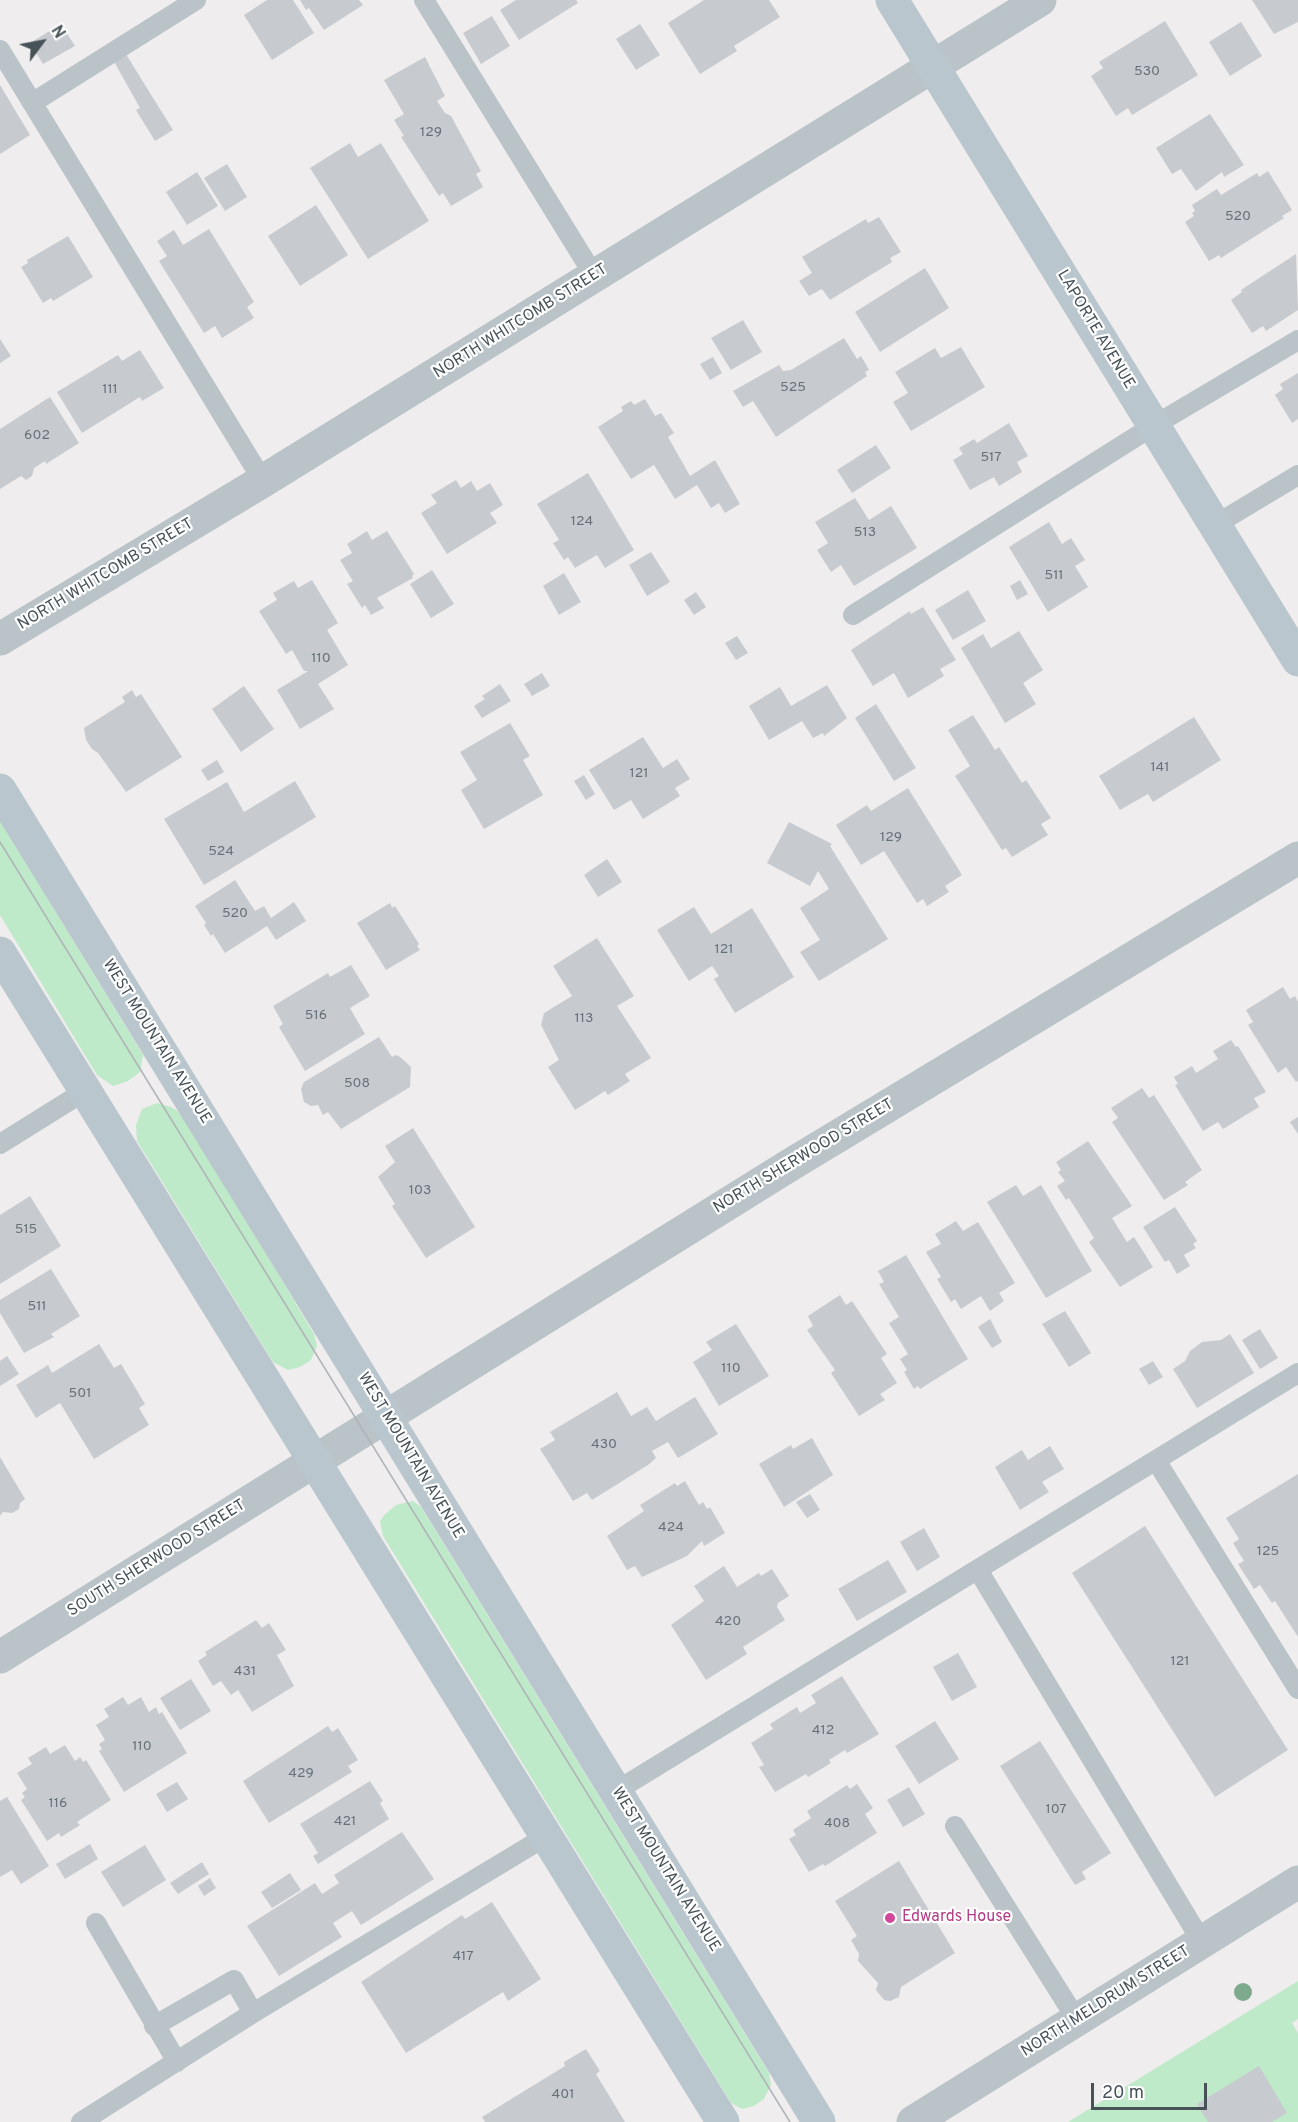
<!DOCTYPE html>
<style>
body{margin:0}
#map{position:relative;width:1298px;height:2122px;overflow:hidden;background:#efeded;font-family:Overpass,sans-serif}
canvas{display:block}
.north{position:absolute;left:12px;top:12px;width:60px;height:60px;-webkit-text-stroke:4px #fff;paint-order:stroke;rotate:58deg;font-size:16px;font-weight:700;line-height:24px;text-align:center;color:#475258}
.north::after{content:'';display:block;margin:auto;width:21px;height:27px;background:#475258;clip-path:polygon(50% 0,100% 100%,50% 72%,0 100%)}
.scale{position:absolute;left:1091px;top:2083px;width:116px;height:27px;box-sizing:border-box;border:3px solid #475258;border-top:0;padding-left:8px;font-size:18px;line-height:21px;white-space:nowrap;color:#475258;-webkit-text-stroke:4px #fff;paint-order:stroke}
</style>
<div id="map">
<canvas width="1298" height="2122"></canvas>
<div class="north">N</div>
<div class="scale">20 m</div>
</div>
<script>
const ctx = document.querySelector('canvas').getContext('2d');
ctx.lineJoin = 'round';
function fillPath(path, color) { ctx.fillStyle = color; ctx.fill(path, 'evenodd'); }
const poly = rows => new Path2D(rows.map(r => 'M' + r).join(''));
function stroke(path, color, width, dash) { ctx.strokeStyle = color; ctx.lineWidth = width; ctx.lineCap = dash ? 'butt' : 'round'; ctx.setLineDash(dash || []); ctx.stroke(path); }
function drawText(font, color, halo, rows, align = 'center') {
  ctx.font = font + ' Overpass,sans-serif'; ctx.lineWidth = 4.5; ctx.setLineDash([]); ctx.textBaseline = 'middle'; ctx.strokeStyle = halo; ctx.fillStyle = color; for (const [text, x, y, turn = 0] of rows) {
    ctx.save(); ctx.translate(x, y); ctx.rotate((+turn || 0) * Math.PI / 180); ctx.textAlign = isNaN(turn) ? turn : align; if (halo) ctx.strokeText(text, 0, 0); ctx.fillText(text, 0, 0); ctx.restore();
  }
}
fillPath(poly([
 [0,821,143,1055,140,1072,128,1081,113,1086,97,1075,0,915],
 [157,1103,171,1107,182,1114,314,1334,317,1346,311,1360,300,1367,288,1370,273,1362,137,1141,136,1125,142,1109],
 [413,1501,421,1507,769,2073,771,2085,764,2099,754,2106,742,2109,731,2103,383,1536,380,1522,384,1515,396,1505],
 [1298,1981,1298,2019,1292,2023,1298,2033,1298,2122,1068,2122]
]), '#beeac9');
fillPath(poly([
 [267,0,293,0,314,33,272,60,244,15],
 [300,0,359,0,363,5,324,30,309,8,306,10],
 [516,0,576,0,578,3,519,40,500,10],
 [704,0,769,0,780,17,734,46,737,51,700,74,668,23],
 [1252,0,1298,0,1298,22,1274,34],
 [492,16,510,46,481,64,463,33],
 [1165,21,1198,75,1132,115,1128,108,1116,116,1091,76,1103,68,1099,62],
 [1241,22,1262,56,1230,76,1209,42],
 [61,24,75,46,43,64,30,43],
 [640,24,660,55,636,70,616,39],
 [124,51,173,130,155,141,136,110,140,108,112,58],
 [425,57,445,96,437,101,445,113,451,116,481,171,476,174,483,187,451,206,443,193,439,196,401,137,404,136,394,120,404,114,384,80],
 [0,85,30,135,0,154],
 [1210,114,1244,165,1224,177,1222,172,1196,191,1181,169,1172,174,1156,148],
 [350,143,358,157,381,143,429,221,368,259,310,168],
 [227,164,247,197,225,211,204,178],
 [1268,171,1292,210,1282,216,1284,218,1221,258,1219,255,1209,261,1185,222,1194,216,1192,213,1195,211,1192,205,1217,189,1221,195,1257,173,1259,177],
 [197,172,218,206,187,225,166,192],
 [316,205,348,255,300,286,268,236],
 [879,217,901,252,890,258,892,262,830,300,822,289,809,296,799,281,812,273,802,257,866,219,868,223],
 [209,229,254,302,247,307,254,318,222,338,215,326,204,333,159,261,167,256,157,241,174,230,183,245],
 [68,236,93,277,53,301,51,298,43,303,21,267,28,263,27,260],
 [1296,254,1298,310,1266,331,1263,326,1252,333,1231,300,1242,292,1241,290],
 [925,268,949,308,880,352,855,312],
 [743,320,762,352,731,370,711,338],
 [844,338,857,359,861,356,869,370,865,372,867,376,776,437,753,401,743,407,733,391,779,365,783,371,791,370],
 [0,339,11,356,0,363],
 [961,347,985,387,911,431,893,402,908,393,895,372,935,348,941,358],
 [140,350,164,388,142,401,140,397,82,433,57,392,118,355,122,361],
 [713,357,722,373,710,380,700,364],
 [1298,373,1298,419,1292,423,1275,395,1283,389,1280,384],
 [50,397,79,443,46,464,45,461,34,468,32,476,26,480,21,476,0,489,0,429],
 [645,399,655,416,661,413,674,433,668,437,690,476,715,460,740,504,725,513,719,503,711,508,697,485,675,499,654,465,631,479,598,427,623,411,621,407,631,401,634,405],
 [1009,423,1028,456,1017,462,1022,472,999,486,994,477,970,490,953,460,963,454,959,448,974,439,977,443],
 [876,445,891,468,852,493,837,470],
 [588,473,634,550,605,568,597,555,575,568,568,557,564,560,553,543,559,540,537,504],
 [456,480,461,488,471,481,477,491,490,483,503,505,490,513,497,523,447,554,421,513,437,503,431,495],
 [855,498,869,520,891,506,917,548,854,586,841,565,831,572,817,550,828,543,815,522],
 [1049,522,1062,544,1071,538,1085,560,1075,566,1088,587,1048,612,1009,547],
 [367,531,372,540,387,531,414,574,412,576,413,578,377,598,384,608,371,615,365,605,362,608,347,584,353,581,340,560,352,553,347,544],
 [651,552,670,582,647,596,629,565],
 [432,570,454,604,431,618,410,584],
 [564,573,581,602,559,615,543,586],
 [312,580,338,623,327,630,348,665,318,684,334,709,300,729,277,690,308,671,304,671,292,650,286,654,259,611,277,600,273,593,294,581,298,588],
 [1020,580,1028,594,1017,600,1010,586],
 [968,590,986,621,953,640,935,610],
 [696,592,706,607,694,615,684,600],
 [923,607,956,660,940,669,944,676,908,698,894,673,873,686,851,650,910,611,911,614],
 [1019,631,1043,670,1023,683,1036,704,1005,723,961,648,983,634,991,648],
 [737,636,748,653,736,660,725,643],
 [542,673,550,686,532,696,524,684],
 [500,684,511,701,482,718,474,706,485,699,482,696],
 [827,685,847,718,824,736,823,733,813,738,802,721,769,740,749,706,780,687,791,706],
 [244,686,274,729,241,752,212,709],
 [132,690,136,697,141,694,182,757,126,792,98,753,92,749,86,740,84,728,125,702,122,697],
 [876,704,916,768,894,781,855,718],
 [973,715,995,750,999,747,1022,783,1026,780,1051,818,1041,824,1048,835,1012,857,1006,848,1002,850,955,776,970,766,948,730],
 [1194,717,1221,760,1153,802,1148,794,1120,810,1099,776],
 [510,723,530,756,523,760,543,795,484,829,461,790,477,780,460,752],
 [643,737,663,768,677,759,690,779,675,788,680,796,643,819,631,800,614,810,589,770],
 [217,760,224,772,208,781,201,770],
 [584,775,595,794,586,800,574,781],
 [295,781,316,817,204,885,164,819,227,782,244,812],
 [908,788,962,875,945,886,949,892,927,906,923,899,917,903,884,851,861,865,836,825,867,805,871,811],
 [789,822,832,844,830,846,888,939,819,981,800,952,820,940,800,908,829,889,818,871,810,886,767,863],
 [607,859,622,882,598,897,584,875],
 [235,880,255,911,264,906,271,918,294,902,306,921,276,940,267,926,225,953,213,934,211,936,204,925,206,923,195,906],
 [390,903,392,908,395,906,419,944,417,946,420,950,386,970,357,923],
 [694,907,711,934,752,908,794,977,735,1013,714,979,719,976,712,966,689,981,657,930],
 [597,938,634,996,617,1006,651,1058,625,1074,630,1081,608,1095,605,1091,575,1110,548,1067,559,1060,541,1025,544,1013,572,996,553,966],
 [351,965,370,996,350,1008,365,1034,305,1071,279,1027,283,1024,273,1006,328,973,330,977],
 [1283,987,1290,999,1295,996,1298,1002,1298,1081,1296,1082,1286,1067,1278,1073,1248,1025,1253,1022,1246,1010],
 [379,1037,392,1057,395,1055,400,1057,411,1067,410,1087,341,1129,328,1112,323,1115,318,1105,311,1106,304,1102,301,1089,304,1082],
 [1231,1040,1236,1047,1238,1046,1266,1092,1254,1098,1259,1107,1223,1129,1218,1122,1203,1131,1175,1085,1178,1084,1174,1077,1192,1066,1196,1073,1218,1059,1213,1051],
 [1142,1088,1149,1098,1154,1095,1202,1170,1185,1182,1188,1185,1164,1200,1112,1122,1118,1118,1111,1108],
 [1298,1117,1298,1134,1290,1122],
 [413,1128,475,1227,426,1258,392,1206,395,1204,378,1177,395,1162,385,1146],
 [1088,1141,1132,1206,1112,1218,1127,1242,1134,1237,1153,1267,1120,1287,1089,1242,1094,1238,1069,1198,1066,1200,1057,1186,1065,1181,1058,1172,1061,1170,1056,1162],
 [1016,1185,1023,1196,1041,1185,1092,1271,1046,1298,987,1202],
 [30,1196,61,1246,0,1284,0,1215],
 [1175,1207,1197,1241,1193,1244,1196,1248,1184,1255,1190,1266,1177,1274,1169,1260,1165,1262,1143,1227],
 [956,1221,963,1231,978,1222,1015,1283,999,1293,1004,1301,990,1311,981,1296,961,1309,955,1299,951,1302,937,1279,941,1277,926,1252,941,1244,935,1234],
 [906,1255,968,1359,920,1389,918,1386,914,1389,904,1372,907,1370,900,1359,908,1354,889,1323,899,1317,879,1284,884,1282,878,1271],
 [51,1269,80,1316,51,1334,54,1337,24,1353,0,1313,0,1300],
 [840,1295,846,1305,852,1301,887,1354,881,1358,897,1383,880,1394,885,1400,859,1416,831,1373,835,1370,807,1330,813,1326,808,1316],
 [1065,1311,1091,1353,1069,1367,1042,1324],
 [990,1319,1002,1342,992,1348,978,1327],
 [736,1324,769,1376,719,1406,693,1362,712,1350,706,1342],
 [1260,1329,1278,1358,1260,1369,1242,1340],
 [1230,1334,1254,1373,1197,1408,1173,1369,1185,1361,1190,1351,1202,1342,1221,1340],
 [99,1344,114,1368,121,1364,145,1404,139,1408,149,1425,94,1459,60,1403,36,1418,16,1385,48,1365,52,1373],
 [7,1356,19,1374,0,1386,0,1361],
 [1153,1361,1163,1377,1149,1385,1139,1369],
 [617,1392,631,1416,647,1407,656,1421,695,1397,718,1434,678,1458,668,1442,652,1451,656,1458,648,1465,592,1500,587,1493,573,1501,540,1449,555,1440,550,1432],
 [812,1438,833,1475,784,1507,759,1464,791,1445,793,1449],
 [1050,1446,1064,1469,1042,1482,1049,1492,1020,1510,995,1467,1022,1450,1028,1460],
 [0,1457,25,1499,20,1503,19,1509,12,1513,3,1512,0,1516],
 [1298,1474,1298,1637,1275,1601,1272,1603,1260,1585,1254,1589,1238,1564,1244,1561,1233,1543,1239,1539,1226,1518],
 [685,1481,699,1505,703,1502,707,1509,710,1507,725,1533,704,1546,702,1541,687,1556,642,1577,635,1566,627,1570,607,1536,644,1511,640,1505,675,1483,677,1486],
 [810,1494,820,1510,807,1518,796,1502],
 [1145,1526,1288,1750,1215,1797,1072,1573],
 [924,1528,940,1557,917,1571,900,1542],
 [888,1560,907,1592,857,1621,838,1589],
 [724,1566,737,1587,759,1573,761,1576,772,1569,789,1596,778,1603,777,1607,785,1620,743,1647,747,1654,706,1680,671,1625,704,1601,694,1586],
 [256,1620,262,1628,269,1623,286,1650,277,1655,294,1686,252,1712,238,1690,231,1695,221,1681,213,1686,198,1661,207,1655,205,1652],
 [958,1653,977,1687,952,1701,933,1667],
 [842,1676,879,1734,847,1753,845,1750,829,1760,831,1763,808,1777,806,1774,775,1792,759,1767,764,1765,751,1743,773,1729,770,1724,797,1707,800,1713,816,1703,811,1695],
 [191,1679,211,1711,180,1730,160,1698],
 [123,1697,128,1705,141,1697,149,1712,156,1707,159,1714,162,1712,187,1753,124,1792,99,1751,102,1749,99,1744,105,1740,96,1725,109,1717,104,1709],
 [935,1721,959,1759,919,1784,895,1746],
 [328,1726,332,1732,338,1728,358,1760,348,1766,352,1772,269,1823,243,1781],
 [1040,1741,1111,1853,1082,1872,1086,1879,1075,1885,1000,1766],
 [65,1745,75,1761,80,1757,83,1762,86,1760,111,1800,77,1822,80,1825,61,1837,59,1833,47,1841,21,1800,25,1797,22,1793,27,1789,17,1773,32,1764,28,1758,46,1747,50,1754],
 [370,1781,383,1801,380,1803,389,1819,318,1864,313,1856,318,1853,300,1824],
 [177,1782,188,1799,167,1812,156,1794],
 [857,1784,873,1808,865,1814,877,1833,825,1866,823,1864,809,1872,789,1839,796,1835,793,1830,811,1818,807,1811,847,1785,850,1789],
 [909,1787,925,1814,903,1827,887,1800],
 [7,1797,49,1866,21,1884,12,1870,0,1877,0,1801],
 [402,1832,434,1879,361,1925,352,1911,333,1923,342,1937,279,1976,247,1926,315,1883,322,1894,339,1883,334,1875],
 [90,1844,98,1859,65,1879,56,1864],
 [145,1845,166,1880,123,1907,101,1872],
 [899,1861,955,1953,901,1987,899,1997,890,2001,884,2000,876,1990,878,1983,858,1961,859,1954,851,1940,857,1936,835,1901],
 [202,1862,209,1874,178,1894,170,1883],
 [290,1873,301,1890,272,1908,261,1892],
 [210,1878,216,1888,204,1896,198,1886],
 [492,1902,541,1979,508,2001,503,1992,406,2053,361,1982,462,1915,465,1919],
 [586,2049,600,2071,596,2074,625,2122,485,2122,482,2117,565,2066,564,2062],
 [1259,2066,1287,2113,1272,2122,1208,2122,1197,2104]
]), '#c7cbcf');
stroke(poly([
 [424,0,595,277],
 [0,50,263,481],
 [32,103,196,0],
 [1215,525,1298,475],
 [853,615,1153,426,1298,340],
 [0,1144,85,1091],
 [1157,1462,1298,1689],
 [978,1570,1202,1942],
 [616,1791,1298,1373],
 [955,1826,1077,2020],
 [96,1923,177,2062],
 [154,2026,234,1980,253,2013],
 [81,2122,253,2013,545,1837]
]), '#b9c3c8', 20);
stroke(poly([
 [0,639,263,481,1040,0],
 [0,1657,790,1165,1298,858],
 [913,2122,1298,1882]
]), '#b9c3c8', 33);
stroke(poly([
 [892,0,1298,660],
 [0,790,819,2122],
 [0,953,723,2122]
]), '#bac6cd', 33);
stroke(poly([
 [0,842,790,2122]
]), '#b0b3b7', 1.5);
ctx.fillStyle = '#7daa8c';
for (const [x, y] of [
 [1243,1992]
]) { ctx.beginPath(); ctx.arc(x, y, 9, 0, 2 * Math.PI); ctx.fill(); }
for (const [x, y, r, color] of [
 [890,1918,6,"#d1479c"]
]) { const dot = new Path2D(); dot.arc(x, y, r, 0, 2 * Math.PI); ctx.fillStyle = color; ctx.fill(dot); stroke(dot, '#fff', 2); }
drawText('14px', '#677076', null, [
 ["530",1147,72],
 ["129",431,133],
 ["520",1238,217],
 ["525",793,388],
 ["111",110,390],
 ["602",37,436],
 ["517",991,458],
 ["124",582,522],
 ["513",865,533],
 ["511",1054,576],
 ["110",321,659],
 ["141",1160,768],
 ["121",639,774],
 ["129",891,838],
 ["524",221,852],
 ["520",235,914],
 ["121",724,950],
 ["516",316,1016],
 ["113",584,1019],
 ["508",357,1084],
 ["103",420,1191],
 ["515",26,1230],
 ["511",37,1307],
 ["110",731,1369],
 ["501",80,1394],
 ["430",604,1445],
 ["424",671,1528],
 ["125",1268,1552],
 ["420",728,1622],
 ["121",1180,1662],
 ["431",245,1672],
 ["412",823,1731],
 ["110",142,1747],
 ["429",301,1774],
 ["116",58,1804],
 ["107",1056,1810],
 ["421",345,1822],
 ["408",837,1824],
 ["417",463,1957],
 ["401",563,2095]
]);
drawText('16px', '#475258', '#fff', [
 ["NORTH WHITCOMB STREET",521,322,-32],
 ["LAPORTE AVENUE",1095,330,59],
 ["NORTH WHITCOMB STREET",106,575,-31],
 ["WEST MOUNTAIN AVENUE",156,1042,58],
 ["NORTH SHERWOOD STREET",804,1157,-31],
 ["WEST MOUNTAIN AVENUE",410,1456,59],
 ["SOUTH SHERWOOD STREET",157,1559,-32],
 ["WEST MOUNTAIN AVENUE",665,1870,58],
 ["NORTH MELDRUM STREET",1106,2002,-32]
]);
drawText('16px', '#b23c85', '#fff', [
 ["Edwards House",902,1918]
], 'left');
</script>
